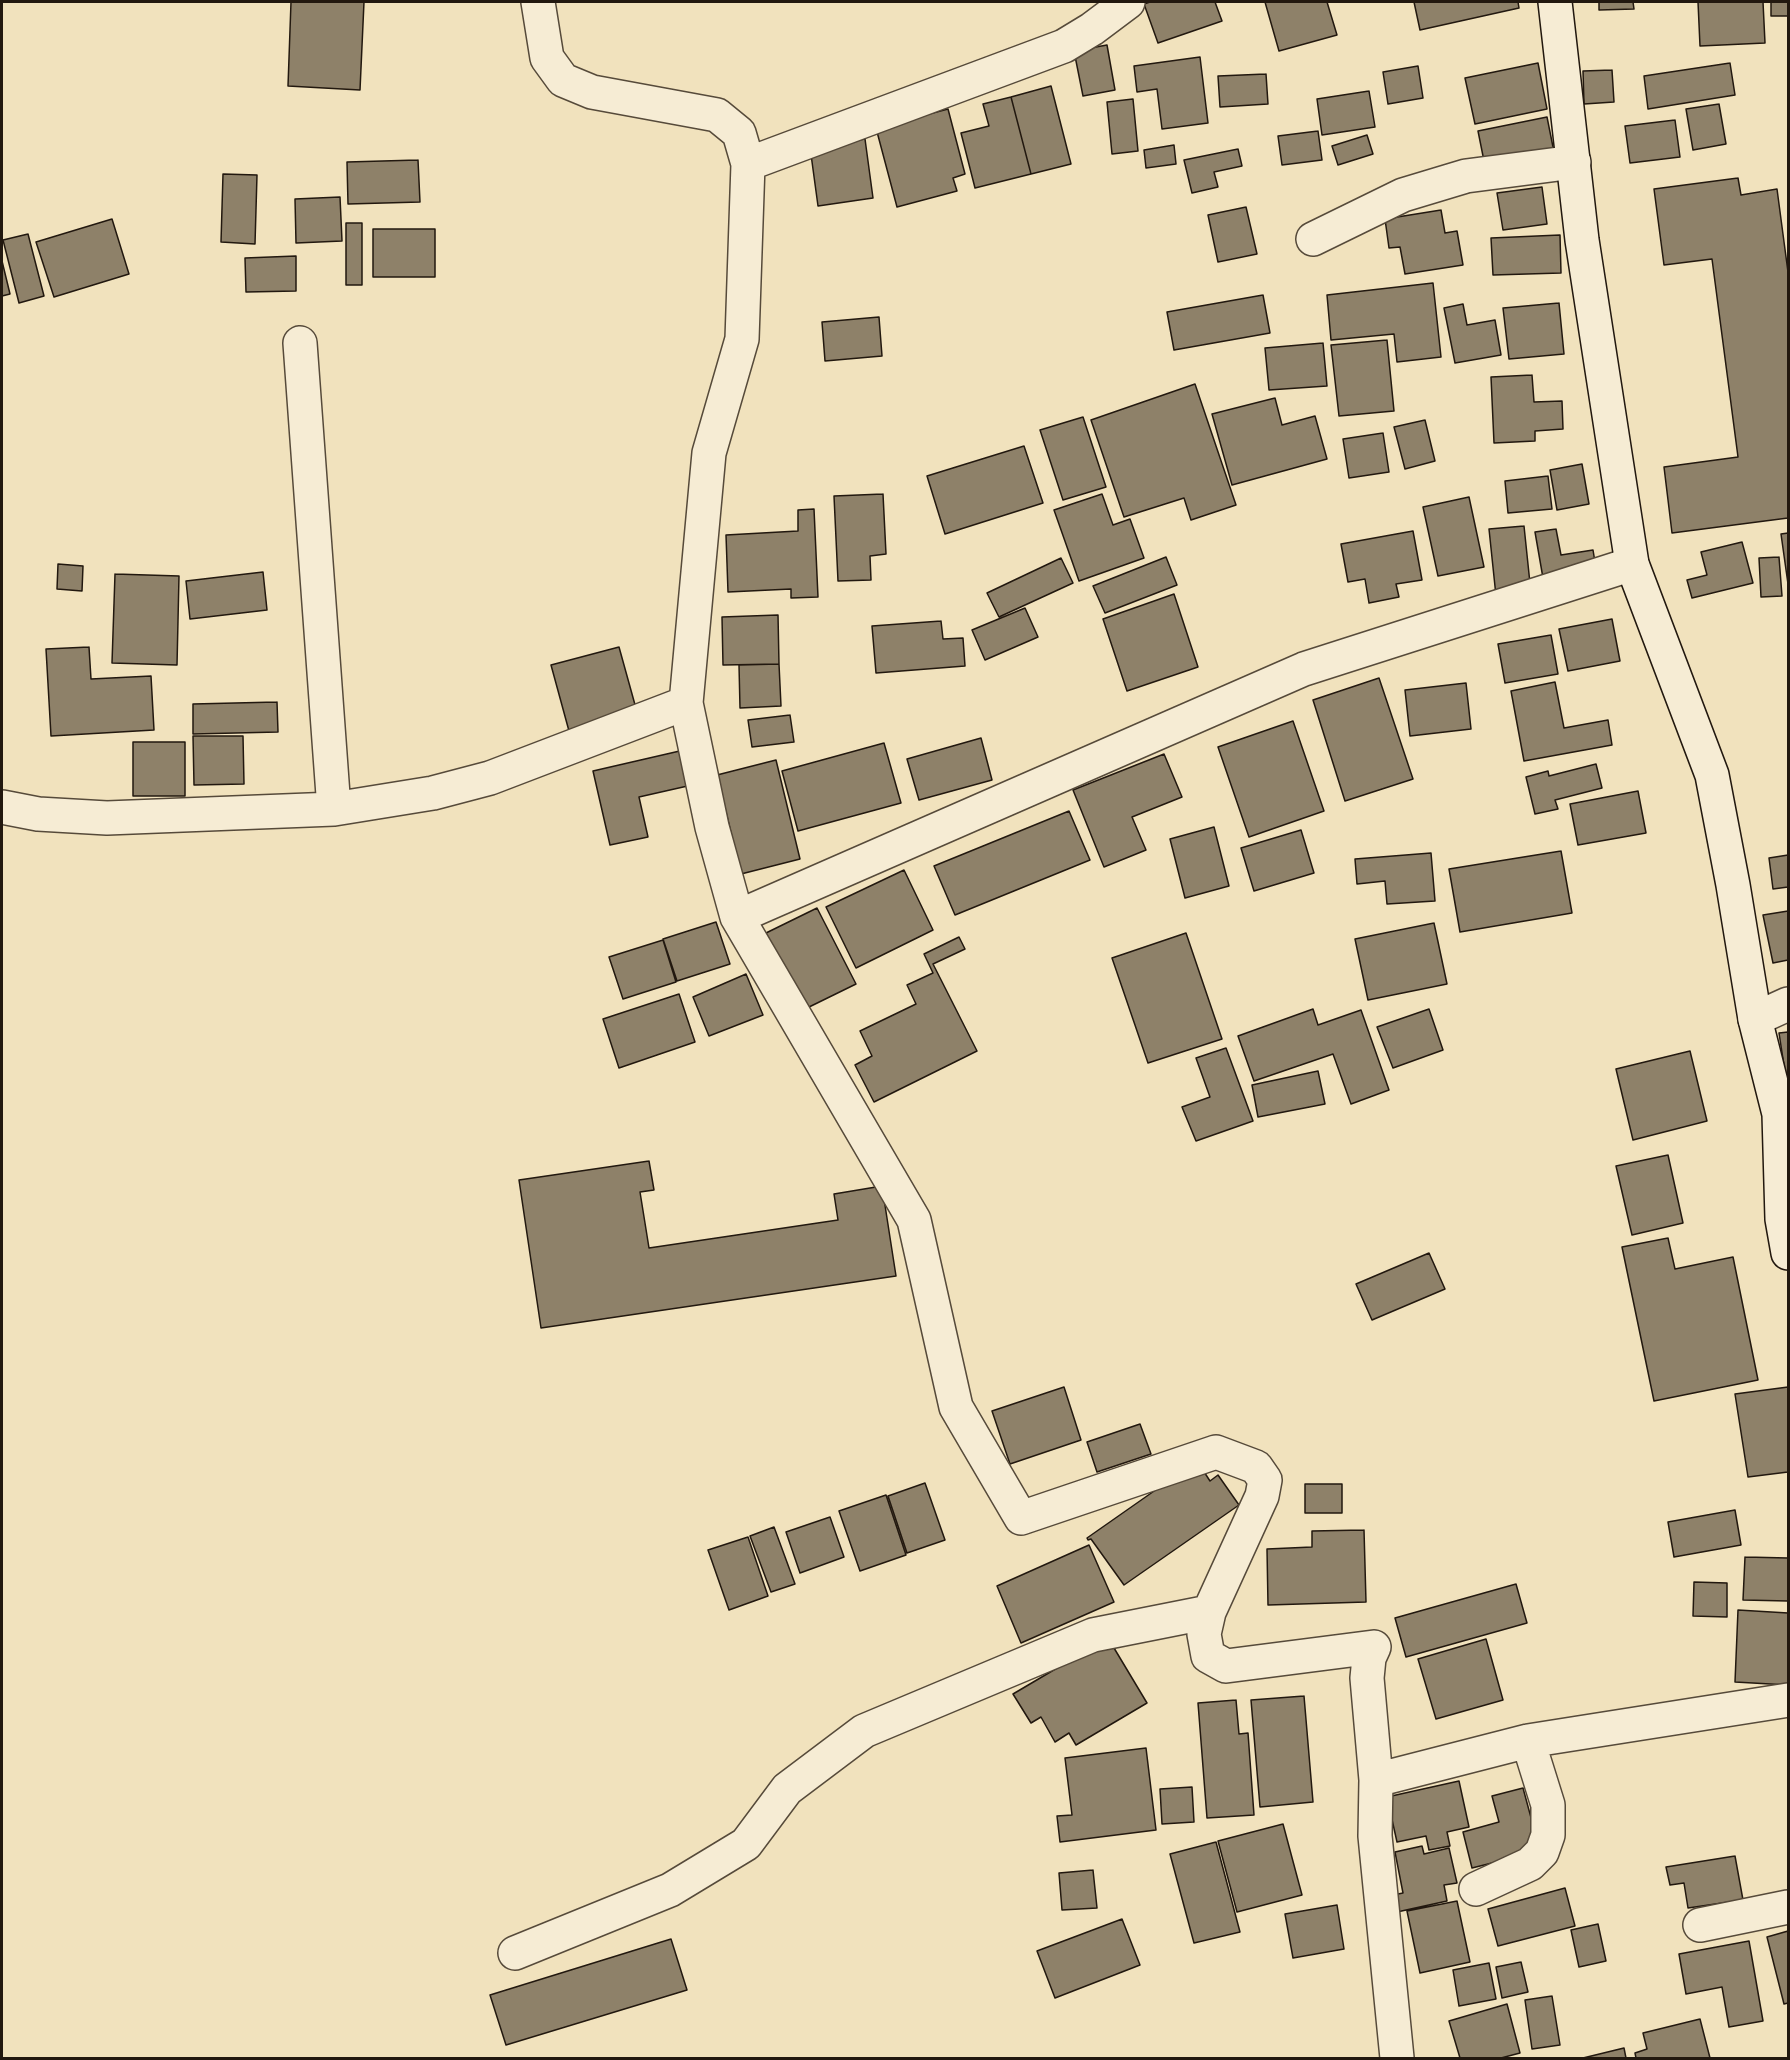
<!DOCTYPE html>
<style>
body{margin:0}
#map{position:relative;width:1790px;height:2060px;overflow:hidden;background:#f1e2bd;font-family:"IM FELL French Canon",serif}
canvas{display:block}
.frame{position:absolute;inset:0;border:3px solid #22180f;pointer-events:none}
</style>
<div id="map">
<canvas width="1790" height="2060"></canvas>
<div class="frame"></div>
</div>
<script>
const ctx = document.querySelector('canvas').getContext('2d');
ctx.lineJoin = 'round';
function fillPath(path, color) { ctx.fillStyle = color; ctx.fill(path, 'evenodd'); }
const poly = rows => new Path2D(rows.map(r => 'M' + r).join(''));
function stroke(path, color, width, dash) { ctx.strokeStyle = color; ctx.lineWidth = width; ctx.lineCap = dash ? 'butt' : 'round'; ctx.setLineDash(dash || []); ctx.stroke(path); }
const building = poly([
 [291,2,364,2,360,90,288,86,291,2],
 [1150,2,1215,2,1222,21,1158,43,1144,4,1150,2],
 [1265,2,1327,2,1337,35,1279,51,1265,2],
 [1414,2,1518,2,1519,8,1420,30,1414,2],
 [1599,2,1633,2,1634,9,1599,10,1599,2],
 [1698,2,1763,2,1765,43,1700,46,1698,2],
 [1771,2,1788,2,1788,16,1771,16,1771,2],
 [1107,45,1115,90,1083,96,1074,51,1107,45],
 [1200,57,1208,123,1162,129,1157,89,1137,92,1134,66,1200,57],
 [1538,63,1547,109,1475,124,1465,78,1538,63],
 [1730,63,1735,95,1648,109,1644,76,1730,63],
 [1418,66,1423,98,1388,104,1383,72,1418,66],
 [1612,70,1614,102,1584,104,1583,71,1612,70],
 [1266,74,1268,104,1220,107,1218,76,1266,74],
 [1051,86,1071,164,1031,174,1011,97,1051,86],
 [1369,91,1375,127,1322,135,1317,99,1369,91],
 [1011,97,1031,174,975,188,961,133,989,126,983,104,1011,97],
 [1133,99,1138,151,1112,154,1107,102,1133,99],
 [1719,104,1726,144,1693,150,1686,109,1719,104],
 [948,109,965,174,953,178,957,191,897,207,876,128,948,109],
 [1547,117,1554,152,1485,166,1478,131,1547,117],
 [1675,120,1680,157,1630,163,1625,126,1675,120],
 [1318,131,1322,160,1282,165,1278,136,1318,131],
 [1367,135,1373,154,1338,165,1332,146,1367,135],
 [865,139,873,198,818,206,810,147,865,139],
 [1174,145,1176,164,1146,168,1144,150,1174,145],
 [1238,149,1242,166,1214,172,1218,187,1192,193,1184,160,1238,149],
 [418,160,420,202,348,204,347,162,418,160],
 [223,174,257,175,255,244,221,242,223,174],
 [1738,178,1741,195,1777,189,1788,272,1788,518,1672,533,1664,467,1738,457,1712,259,1664,265,1654,189,1738,178],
 [1542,187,1547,224,1503,230,1497,193,1542,187],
 [340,197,342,241,296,243,295,199,340,197],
 [1246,207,1257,254,1218,262,1208,215,1246,207],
 [1441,210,1445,233,1457,231,1463,265,1405,274,1400,247,1389,248,1385,219,1441,210],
 [112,219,129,274,54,297,36,242,112,219],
 [346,223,362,223,362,285,346,285,346,223],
 [373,229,435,229,435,277,373,277,373,229],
 [28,234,44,296,19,303,3,240,28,234],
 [1560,235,1561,273,1493,275,1491,238,1560,235],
 [296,256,296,291,246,292,245,258,296,256],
 [2,261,10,294,2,296,2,261],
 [1433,283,1441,357,1397,362,1394,334,1331,340,1327,295,1433,283],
 [1263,295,1270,333,1174,350,1167,312,1263,295],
 [1559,303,1564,354,1509,359,1503,308,1559,303],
 [1463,304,1467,325,1495,320,1501,355,1455,363,1444,308,1463,304],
 [879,317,882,356,825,361,822,322,879,317],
 [1387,340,1394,411,1339,416,1331,345,1387,340],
 [1323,343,1327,386,1269,390,1265,348,1323,343],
 [1532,375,1534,402,1562,401,1563,429,1535,431,1535,441,1494,443,1491,377,1532,375],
 [1195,384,1236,505,1191,520,1184,498,1124,517,1091,420,1195,384],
 [1275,398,1282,425,1315,416,1327,459,1232,485,1212,414,1275,398],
 [1083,417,1106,487,1063,500,1040,430,1083,417],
 [1425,420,1435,461,1405,469,1394,427,1425,420],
 [1383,433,1389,472,1349,478,1343,439,1383,433],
 [1024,446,1043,503,945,534,927,476,1024,446],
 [1582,464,1589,504,1557,510,1550,470,1582,464],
 [1548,476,1552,509,1508,513,1505,481,1548,476],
 [883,494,886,554,870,556,871,580,838,581,834,496,883,494],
 [1102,494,1113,525,1130,519,1144,558,1079,581,1054,510,1102,494],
 [1469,497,1484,567,1438,576,1423,507,1469,497],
 [814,509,818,597,791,598,791,589,728,592,726,535,798,531,798,510,814,509],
 [1524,526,1531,593,1496,596,1489,529,1524,526],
 [1556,529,1561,555,1593,550,1596,568,1543,578,1535,532,1556,529],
 [1413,531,1422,580,1396,584,1399,597,1369,603,1365,579,1348,582,1341,544,1413,531],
 [1788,533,1788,584,1781,534,1788,533],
 [1742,542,1753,583,1692,598,1687,580,1707,575,1701,552,1742,542],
 [1166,557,1177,585,1105,613,1093,586,1166,557],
 [1779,557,1782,596,1761,597,1759,558,1779,557],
 [1061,558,1073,583,999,617,987,593,1061,558],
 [58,564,83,566,82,591,57,589,58,564],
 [263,572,267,610,190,619,186,581,263,572],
 [115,574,179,576,177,665,112,663,115,574],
 [1174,594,1198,667,1127,691,1103,619,1174,594],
 [1025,608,1038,637,985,660,972,630,1025,608],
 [778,615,779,664,723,665,722,617,778,615],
 [1612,619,1620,661,1568,671,1559,629,1612,619],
 [941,621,943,639,963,638,965,666,876,673,872,626,941,621],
 [1551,635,1558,674,1505,683,1498,644,1551,635],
 [89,647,91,679,151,676,154,730,51,736,46,649,89,647],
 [619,647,637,712,569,731,551,665,619,647],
 [779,664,781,706,740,708,739,665,779,664],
 [1379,678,1413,779,1345,801,1313,700,1379,678],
 [1555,682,1564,728,1608,720,1612,745,1524,761,1511,691,1555,682],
 [1466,683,1471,729,1410,736,1405,690,1466,683],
 [277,702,278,732,193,734,193,704,277,702],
 [790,715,794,742,752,747,748,720,790,715],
 [1293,721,1324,811,1249,837,1218,747,1293,721],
 [193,736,243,736,244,784,194,785,193,736],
 [981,738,992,780,919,800,907,759,981,738],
 [133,742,185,742,185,796,133,796,133,742],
 [884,743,901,803,798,831,782,771,884,743],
 [684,750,692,785,639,797,648,837,610,845,593,771,684,750],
 [1164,754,1182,797,1132,817,1146,850,1104,867,1073,790,1164,754],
 [776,760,800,859,741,874,717,775,776,760],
 [1596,764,1602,788,1555,800,1558,809,1535,814,1526,777,1548,771,1549,776,1596,764],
 [1638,791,1646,833,1578,845,1570,804,1638,791],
 [1069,811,1090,860,955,915,934,866,1069,811],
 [1214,827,1229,886,1185,898,1170,839,1214,827],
 [1301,830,1314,873,1254,891,1241,848,1301,830],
 [1561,851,1572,913,1460,932,1449,869,1561,851],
 [1431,853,1435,901,1387,904,1385,881,1357,884,1355,859,1431,853],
 [1788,855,1788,887,1773,889,1769,858,1788,855],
 [904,870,933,930,856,968,826,907,904,870],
 [817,908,856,984,805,1009,766,933,817,908],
 [1788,911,1788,960,1773,963,1763,915,1788,911],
 [716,922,730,964,677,981,663,939,716,922],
 [1434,923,1447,984,1368,1000,1355,939,1434,923],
 [1186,933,1222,1039,1148,1063,1112,958,1186,933],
 [959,937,965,949,933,964,977,1051,874,1102,855,1065,872,1056,860,1031,916,1004,907,985,933,973,924,954,959,937],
 [663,940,676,982,623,999,609,957,663,940],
 [746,974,763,1015,709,1036,693,997,746,974],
 [679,994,695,1042,619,1068,603,1019,679,994],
 [1313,1009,1318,1025,1361,1010,1389,1090,1351,1104,1333,1054,1254,1081,1238,1036,1313,1009],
 [1429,1009,1443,1050,1393,1068,1377,1027,1429,1009],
 [1788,1032,1788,1085,1787,1085,1779,1033,1788,1032],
 [1226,1048,1253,1121,1196,1141,1182,1107,1210,1097,1196,1058,1226,1048],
 [1690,1051,1707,1121,1633,1140,1616,1069,1690,1051],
 [1318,1071,1325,1104,1258,1117,1252,1085,1318,1071],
 [1668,1155,1683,1223,1632,1235,1616,1166,1668,1155],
 [649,1161,654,1190,640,1192,649,1248,838,1220,834,1194,882,1186,896,1276,541,1328,519,1180,649,1161],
 [1668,1238,1675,1269,1733,1257,1758,1380,1654,1401,1622,1247,1668,1238],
 [1429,1253,1445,1289,1372,1320,1356,1284,1429,1253],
 [1064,1387,1081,1440,1010,1464,992,1411,1064,1387],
 [1788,1387,1788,1472,1748,1477,1735,1394,1788,1387],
 [1140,1424,1151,1454,1097,1472,1087,1442,1140,1424],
 [1197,1461,1210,1481,1218,1475,1239,1505,1124,1585,1091,1539,1088,1540,1087,1538,1197,1461],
 [925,1483,945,1540,907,1553,888,1496,925,1483],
 [1305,1484,1342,1484,1342,1513,1305,1513,1305,1484],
 [886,1495,906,1555,860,1571,839,1511,886,1495],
 [1735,1510,1741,1545,1674,1557,1668,1522,1735,1510],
 [830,1517,844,1557,800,1573,786,1532,830,1517],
 [774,1527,795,1584,771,1592,750,1536,774,1527],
 [1364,1530,1366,1602,1268,1605,1267,1549,1312,1547,1312,1531,1364,1530],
 [748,1537,768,1596,729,1610,708,1550,748,1537],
 [1089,1545,1114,1602,1021,1643,997,1586,1089,1545],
 [1745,1557,1788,1558,1788,1601,1743,1600,1745,1557],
 [1694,1582,1727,1583,1727,1617,1693,1616,1694,1582],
 [1516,1584,1527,1623,1406,1657,1395,1618,1516,1584],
 [1738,1610,1788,1613,1788,1685,1735,1682,1738,1610],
 [1108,1638,1147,1703,1076,1745,1069,1733,1055,1742,1041,1717,1031,1723,1013,1694,1108,1638],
 [1486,1639,1503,1700,1436,1719,1418,1659,1486,1639],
 [1304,1696,1313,1802,1260,1807,1251,1700,1304,1696],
 [1236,1700,1239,1734,1248,1733,1254,1815,1207,1818,1198,1703,1236,1700],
 [1146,1748,1156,1830,1060,1842,1057,1816,1072,1815,1065,1758,1146,1748],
 [1459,1781,1469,1827,1447,1832,1450,1846,1429,1850,1426,1836,1397,1842,1387,1797,1459,1781],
 [1192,1787,1194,1822,1162,1824,1160,1789,1192,1787],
 [1523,1788,1540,1851,1472,1868,1463,1832,1499,1822,1492,1796,1523,1788],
 [1283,1824,1302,1895,1237,1912,1218,1841,1283,1824],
 [1216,1842,1240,1932,1194,1943,1170,1854,1216,1842],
 [1422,1846,1424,1854,1449,1848,1457,1883,1444,1885,1447,1901,1397,1912,1393,1895,1403,1893,1395,1852,1422,1846],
 [1735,1856,1743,1900,1688,1908,1684,1883,1670,1885,1666,1867,1735,1856],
 [1093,1870,1097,1908,1062,1910,1059,1873,1093,1870],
 [1565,1888,1575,1926,1498,1946,1488,1909,1565,1888],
 [1457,1901,1470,1962,1420,1973,1407,1911,1457,1901],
 [1337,1905,1344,1949,1293,1958,1285,1914,1337,1905],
 [1122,1919,1140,1965,1055,1998,1037,1951,1122,1919],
 [1598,1924,1606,1961,1579,1967,1571,1930,1598,1924],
 [1788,1931,1788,2003,1784,2004,1767,1937,1788,1931],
 [671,1939,687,1990,506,2045,490,1995,671,1939],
 [1749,1941,1763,2021,1729,2027,1722,1987,1686,1994,1679,1954,1749,1941],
 [1521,1962,1528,1992,1502,1998,1496,1967,1521,1962],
 [1489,1963,1496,1999,1459,2006,1453,1970,1489,1963],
 [1552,1996,1560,2045,1532,2049,1525,2000,1552,1996],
 [1507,2004,1520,2053,1501,2058,1460,2058,1449,2021,1507,2004],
 [1700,2019,1710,2058,1636,2058,1635,2053,1647,2049,1643,2033,1700,2019],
 [1624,2048,1626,2058,1583,2058,1624,2048]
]);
fillPath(building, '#8e8169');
stroke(building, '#22180f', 1.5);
const street = poly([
 [538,2,547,58,563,80,592,92,717,115,739,133,748,164,742,339,709,453,686,703,712,827,737,917,914,1220,956,1407,1021,1518,1216,1452,1256,1467,1265,1480,1262,1496,1209,1612,1204,1634,1208,1656,1226,1666,1374,1647,1369,1658,1367,1678,1376,1780,1375,1836,1397,2058],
 [748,164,1064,46,1092,29,1128,2],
 [1313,239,1403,195,1466,176,1574,162],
 [300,343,334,809],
 [2,807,38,814,107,818,334,809,433,793,490,778,686,703],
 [737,917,1304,669,1632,564],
 [1755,1019,1788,1004],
 [1376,1780,1528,1741,1788,1700],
 [1476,1889,1530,1864,1542,1852,1548,1835,1548,1805,1528,1741],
 [1700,1925,1788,1907],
 [515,1953,670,1890,746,1844,787,1789,864,1731,1093,1635,1209,1612]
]);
const secondary = poly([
 [1555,2,1582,240,1632,564,1712,775,1733,885,1755,1019,1779,1114,1782,1219,1788,1253]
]);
stroke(street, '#564a3a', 36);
stroke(secondary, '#22180f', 36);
stroke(street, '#f6ecd4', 33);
stroke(secondary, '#f6ecd4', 33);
</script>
